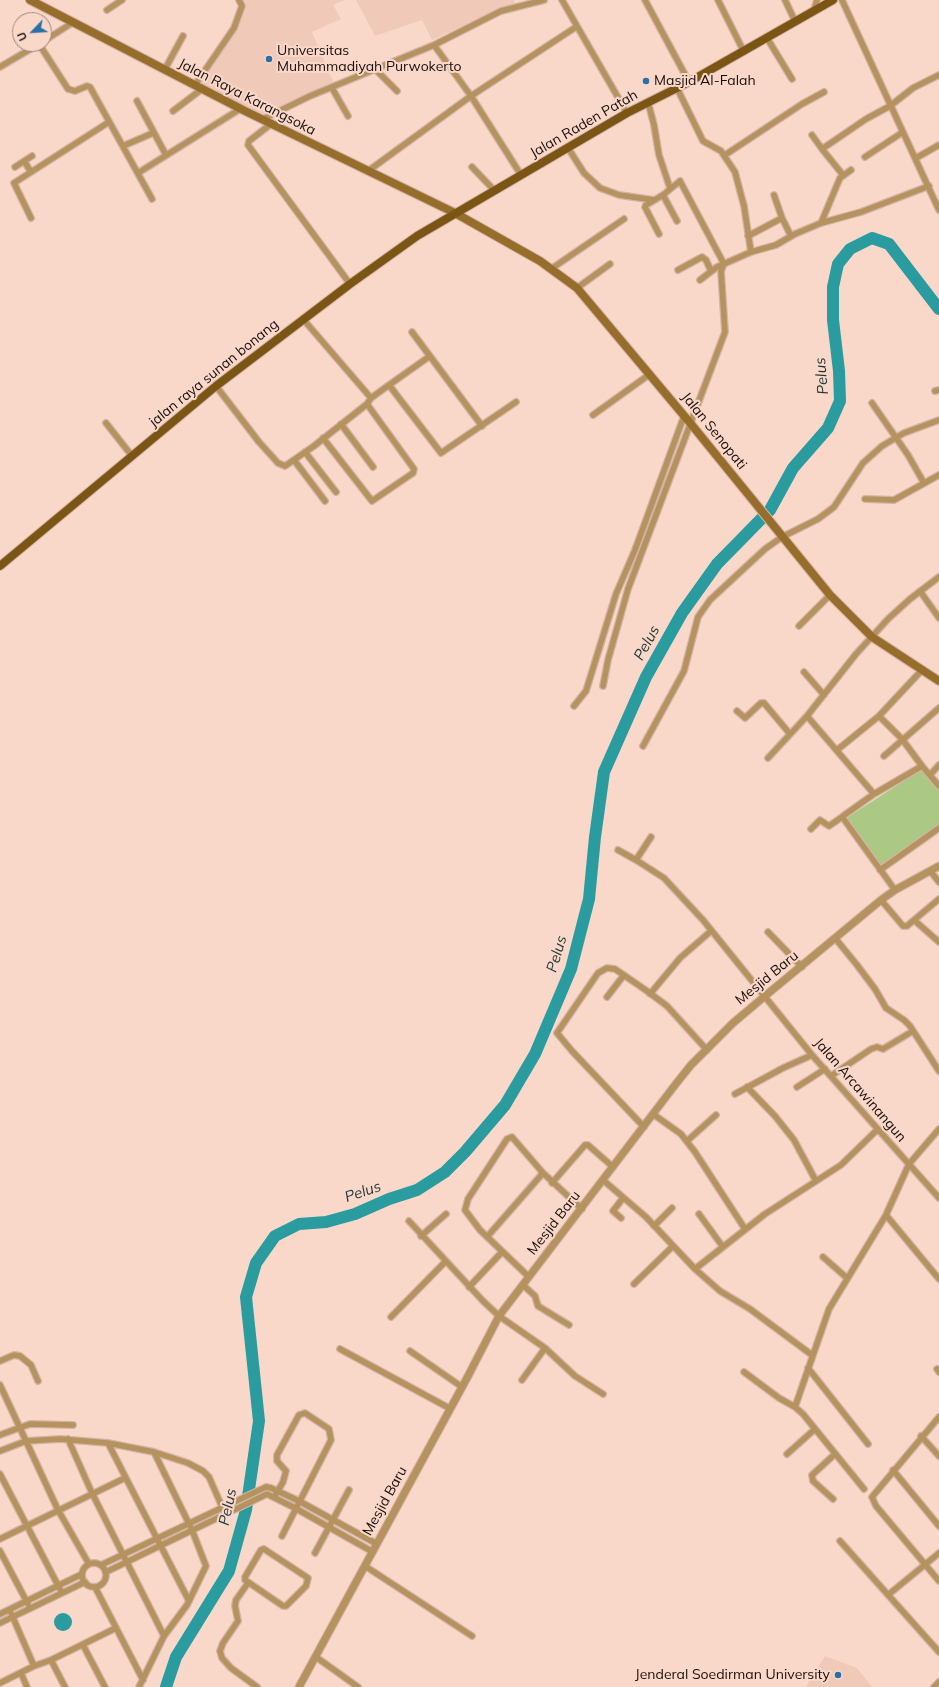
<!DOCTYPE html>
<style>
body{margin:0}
#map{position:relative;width:939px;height:1687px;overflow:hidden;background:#f9d8ca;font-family:Mulish,sans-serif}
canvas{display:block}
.north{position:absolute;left:12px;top:12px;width:40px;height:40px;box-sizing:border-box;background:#f9d8ca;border:1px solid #9f877d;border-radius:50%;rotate:245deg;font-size:11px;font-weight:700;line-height:16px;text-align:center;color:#190e0a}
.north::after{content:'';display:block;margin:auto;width:14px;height:18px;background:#2a70a5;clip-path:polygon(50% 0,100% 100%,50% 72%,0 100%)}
</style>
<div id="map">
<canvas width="939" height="1687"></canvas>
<div class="north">U</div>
</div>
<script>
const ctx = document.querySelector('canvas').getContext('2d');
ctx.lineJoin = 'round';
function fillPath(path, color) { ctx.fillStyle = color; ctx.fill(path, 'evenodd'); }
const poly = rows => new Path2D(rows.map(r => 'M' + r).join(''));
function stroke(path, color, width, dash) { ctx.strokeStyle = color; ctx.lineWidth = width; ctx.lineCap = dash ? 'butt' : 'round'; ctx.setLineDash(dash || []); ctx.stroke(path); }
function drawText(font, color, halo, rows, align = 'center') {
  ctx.font = font + ' Mulish,sans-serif'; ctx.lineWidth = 4; ctx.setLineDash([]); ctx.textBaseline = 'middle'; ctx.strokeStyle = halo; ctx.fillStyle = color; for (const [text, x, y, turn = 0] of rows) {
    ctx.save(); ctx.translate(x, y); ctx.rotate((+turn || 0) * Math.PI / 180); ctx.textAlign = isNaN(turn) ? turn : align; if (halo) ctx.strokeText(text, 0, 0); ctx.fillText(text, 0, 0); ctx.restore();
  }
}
fillPath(poly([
 [241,0,345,0,333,5,341,19,312,32,335,86,262,117,196,85,235,29],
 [356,0,514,0,515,3,432,40,422,20,375,36],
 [825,1656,857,1668,872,1687,806,1687]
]), '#f1c9b8');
fillPath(poly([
 [922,769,939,791,939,828,877,870,847,828,845,819]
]), '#abc985');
fillPath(poly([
 '54 1622a9 9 0 1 1 18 0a9 9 0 1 1-18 0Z'
]), '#2a9b9e');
stroke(poly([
 [166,1687,176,1657,229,1571,246,1510,259,1421,246,1297,256,1263,275,1236,299,1224,326,1222,355,1214,389,1199,417,1190,445,1172,465,1152,505,1105,535,1054,571,969,589,899,595,837,604,772,646,677,682,613,717,564,770,510,793,468,828,428,840,401,839,371,833,320,833,287,838,264,850,249,872,238,889,244,939,309]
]), '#2a9b9e', 12);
const minor = poly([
 [562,0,627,113],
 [645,0,689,82],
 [718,0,744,52],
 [785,0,795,21],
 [842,0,939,210],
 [107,10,122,0],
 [814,10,817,0],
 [767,38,792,79],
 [44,41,72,23],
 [39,44,68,89,75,91,87,86,90,87,152,199],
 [434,45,471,96,521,175],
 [0,67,39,44],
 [165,69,183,36],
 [375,69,397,91],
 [195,85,234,28,242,6,239,0],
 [332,88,348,116],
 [677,88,703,141,721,151,735,172,744,206,751,252],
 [137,101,166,155],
 [648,102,654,125,659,155,670,188],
 [173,111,202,89],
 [263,119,310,96,434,45,501,11,544,0],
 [271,124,249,141,248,145,350,284],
 [812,135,822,149],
 [123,146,153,133],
 [568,148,584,173,600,188,619,195,654,200],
 [725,155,802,104,824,92],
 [865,157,903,132],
 [916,158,939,145],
 [24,161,31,172],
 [15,167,32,156],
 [472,167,494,190],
 [368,171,471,96,576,27],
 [138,173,240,109],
 [843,175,822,149,866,119,890,106,913,88,939,75],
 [663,195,677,221],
 [774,195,782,218,791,236],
 [31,218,14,183,109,122],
 [821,223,840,178,851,170],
 [748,236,782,218],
 [551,269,624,219],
 [678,270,702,257,706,260,711,271],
 [700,280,717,267,751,252,776,245,795,234,821,223,861,212,929,186],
 [577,288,610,264],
 [412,332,482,426],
 [389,385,430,356],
 [216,386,259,442,278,463,285,466,288,464,314,446,367,404,371,398,303,319],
 [935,391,939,390],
 [371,398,389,385,441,453,516,402],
 [872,403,908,455,924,483],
 [593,415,650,374],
 [106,423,132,456],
 [341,424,373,467],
 [323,438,372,501,413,473,414,469,367,404],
 [305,452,336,492],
 [294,460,325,501],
 [865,499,894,500,939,475],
 [920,591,939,618],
 [799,626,830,595],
 [804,672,824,695],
 [603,686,608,660,628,589,725,332,721,271,724,264,680,181,663,195,646,205,645,207,659,234],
 [574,706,586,691,616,594,635,550,684,416],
 [737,711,745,718,761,703,764,703,790,734],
 [807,716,874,794],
 [879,716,902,739,922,766],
 [643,746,684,671,698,617,710,600,765,549,782,537,818,519,834,507,863,463,882,446,904,433,939,420],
 [837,750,879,716,922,670],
 [884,756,939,708],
 [768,758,807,716,856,654,888,619,910,599,939,577],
 [930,775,939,765],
 [811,829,820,820,829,826,842,817],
 [618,850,636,860,651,837],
 [636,860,664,878,703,920,812,1055,939,1198],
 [880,870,939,828],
 [931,872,939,882],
 [895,890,843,818,843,816,874,794,922,766,939,786],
 [881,900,903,926,907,926,914,920,939,942],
 [914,920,939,899],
 [768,932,802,967],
 [835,938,857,965,875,989,886,1008,904,1020,910,1026,939,1071],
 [650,994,680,958,711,931],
 [607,997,624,975],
 [831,1076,871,1049,877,1047,883,1049,913,1031],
 [747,1087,775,1116,794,1140,816,1181],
 [797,1087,825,1069],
 [735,1094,783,1068,812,1055],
 [653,1114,681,1134,695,1152,745,1229],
 [644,1127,572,1051,557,1033,598,973,607,968,615,969,647,991,667,1006,707,1050],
 [687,1141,716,1115],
 [603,1180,646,1217,695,1269,720,1291,750,1309,812,1355],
 [552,1183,585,1145,588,1145,613,1167],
 [699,1214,723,1247],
 [886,1215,939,1279],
 [621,1218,613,1211,623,1198],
 [409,1221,483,1301,499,1316,545,1348,575,1376,603,1394],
 [654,1226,672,1208],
 [421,1236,446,1214],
 [487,1237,543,1173],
 [823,1257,847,1278],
 [695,1269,765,1214,841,1165,878,1129],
 [529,1277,480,1230,465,1210,468,1199,507,1139,512,1137,543,1173,582,1209],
 [634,1284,673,1246],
 [523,1285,535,1296,538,1306,569,1325],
 [469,1287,502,1252],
 [391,1317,445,1262],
 [340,1349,449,1408],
 [410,1351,462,1387],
 [0,1361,14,1355,20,1356,31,1365,38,1381],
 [808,1368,868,1444],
 [937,1369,939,1372],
 [744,1372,779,1398,795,1407],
 [522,1380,545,1348],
 [0,1385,58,1510,89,1564],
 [939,1417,872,1497,876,1506,939,1581],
 [0,1435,30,1424,73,1425],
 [921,1436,939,1456],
 [68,1439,92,1493,164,1636],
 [108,1443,189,1601],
 [0,1451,26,1441,60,1439,108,1443,154,1452,188,1463,203,1471,209,1477,223,1509],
 [787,1454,815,1429],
 [893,1470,939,1526],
 [0,1474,62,1593],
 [864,1489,803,1414,795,1407,829,1309,886,1215,909,1164,939,1129],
 [276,1494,283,1482,286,1471,277,1461,277,1455,299,1415,305,1413,329,1429,331,1440,282,1536],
 [833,1499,813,1481,812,1475,835,1454],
 [0,1539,125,1478],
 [840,1541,939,1652],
 [264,1549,308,1578,306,1586,286,1606,283,1606,245,1580,245,1577,261,1550,264,1549],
 [0,1551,28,1604],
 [315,1553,349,1490],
 '82 1575a12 12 0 1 1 24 0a12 12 0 1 1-24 0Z',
 [101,1565,266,1487,271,1488,299,1501,377,1544],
 [365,1566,472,1636],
 [106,1572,267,1494,295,1508,373,1552],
 [248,1583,236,1600,235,1606,238,1621,223,1643,220,1651,222,1658,231,1668,257,1687],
 [95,1587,143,1680],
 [888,1595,939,1553],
 [11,1613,34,1666],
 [0,1614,82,1574],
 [0,1623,85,1582],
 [83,1645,105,1687],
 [316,1657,358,1687],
 [51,1660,65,1687],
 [21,1673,27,1687],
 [0,1683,34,1666,51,1660,116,1628],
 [139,1687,164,1636,187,1605,206,1566,192,1530,154,1452],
 [934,1687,939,1682]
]);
const tertiary = poly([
 [299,1687,467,1378,499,1316,675,1085,691,1065,733,1023,765,996,881,900,895,890,939,866]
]);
const secondary = poly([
 [30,0,245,111,455,213,540,261,577,288,691,424,830,595,872,637,939,681]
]);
const primary = poly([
 [0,566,216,386,350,284,417,236,627,113,689,82,833,0]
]);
stroke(minor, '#d1b4a7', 8);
stroke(tertiary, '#d1b4a7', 9);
stroke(secondary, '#d1b4a7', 10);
stroke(primary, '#d1b4a7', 10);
stroke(minor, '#b5925e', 5.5);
stroke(tertiary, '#b5925e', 7);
stroke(secondary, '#966d2a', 8);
stroke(primary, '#7b5513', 8);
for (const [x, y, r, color] of [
 [269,59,4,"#2a70a5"],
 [646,81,4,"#2a70a5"],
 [838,1675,4,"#2a70a5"]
]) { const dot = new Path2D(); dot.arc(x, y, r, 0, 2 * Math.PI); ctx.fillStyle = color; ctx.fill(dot); stroke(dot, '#f9d8ca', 1.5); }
drawText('14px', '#190e0a', '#f9d8ca', [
 ["Universitas",277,51],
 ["Muhammadiyah Purwokerto",277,67],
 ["Masjid Al-Falah",654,81],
 ["Jenderal Soedirman University",830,1675,"right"]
], 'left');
drawText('14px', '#190e0a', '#f9d8ca', [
 ["Jalan Raya Karangsoka",247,97,27],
 ["Jalan Raden Patah",584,124,-30],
 ["jalan raya sunan bonang",214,373,-39],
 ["Jalan Senopati",714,431,51],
 ["Mesjid Baru",767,978,-39],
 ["Jalan Arcawinangun",860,1090,49],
 ["Mesjid Baru",554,1223,-52],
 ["Mesjid Baru",385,1501,-61]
]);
drawText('italic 15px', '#1e3637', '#f9d8ca', [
 ["Pelus",822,376,-95],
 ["Pelus",647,643,-61],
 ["Pelus",557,954,-73],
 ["Pelus",363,1192,-19],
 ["Pelus",228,1507,-78]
]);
</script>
